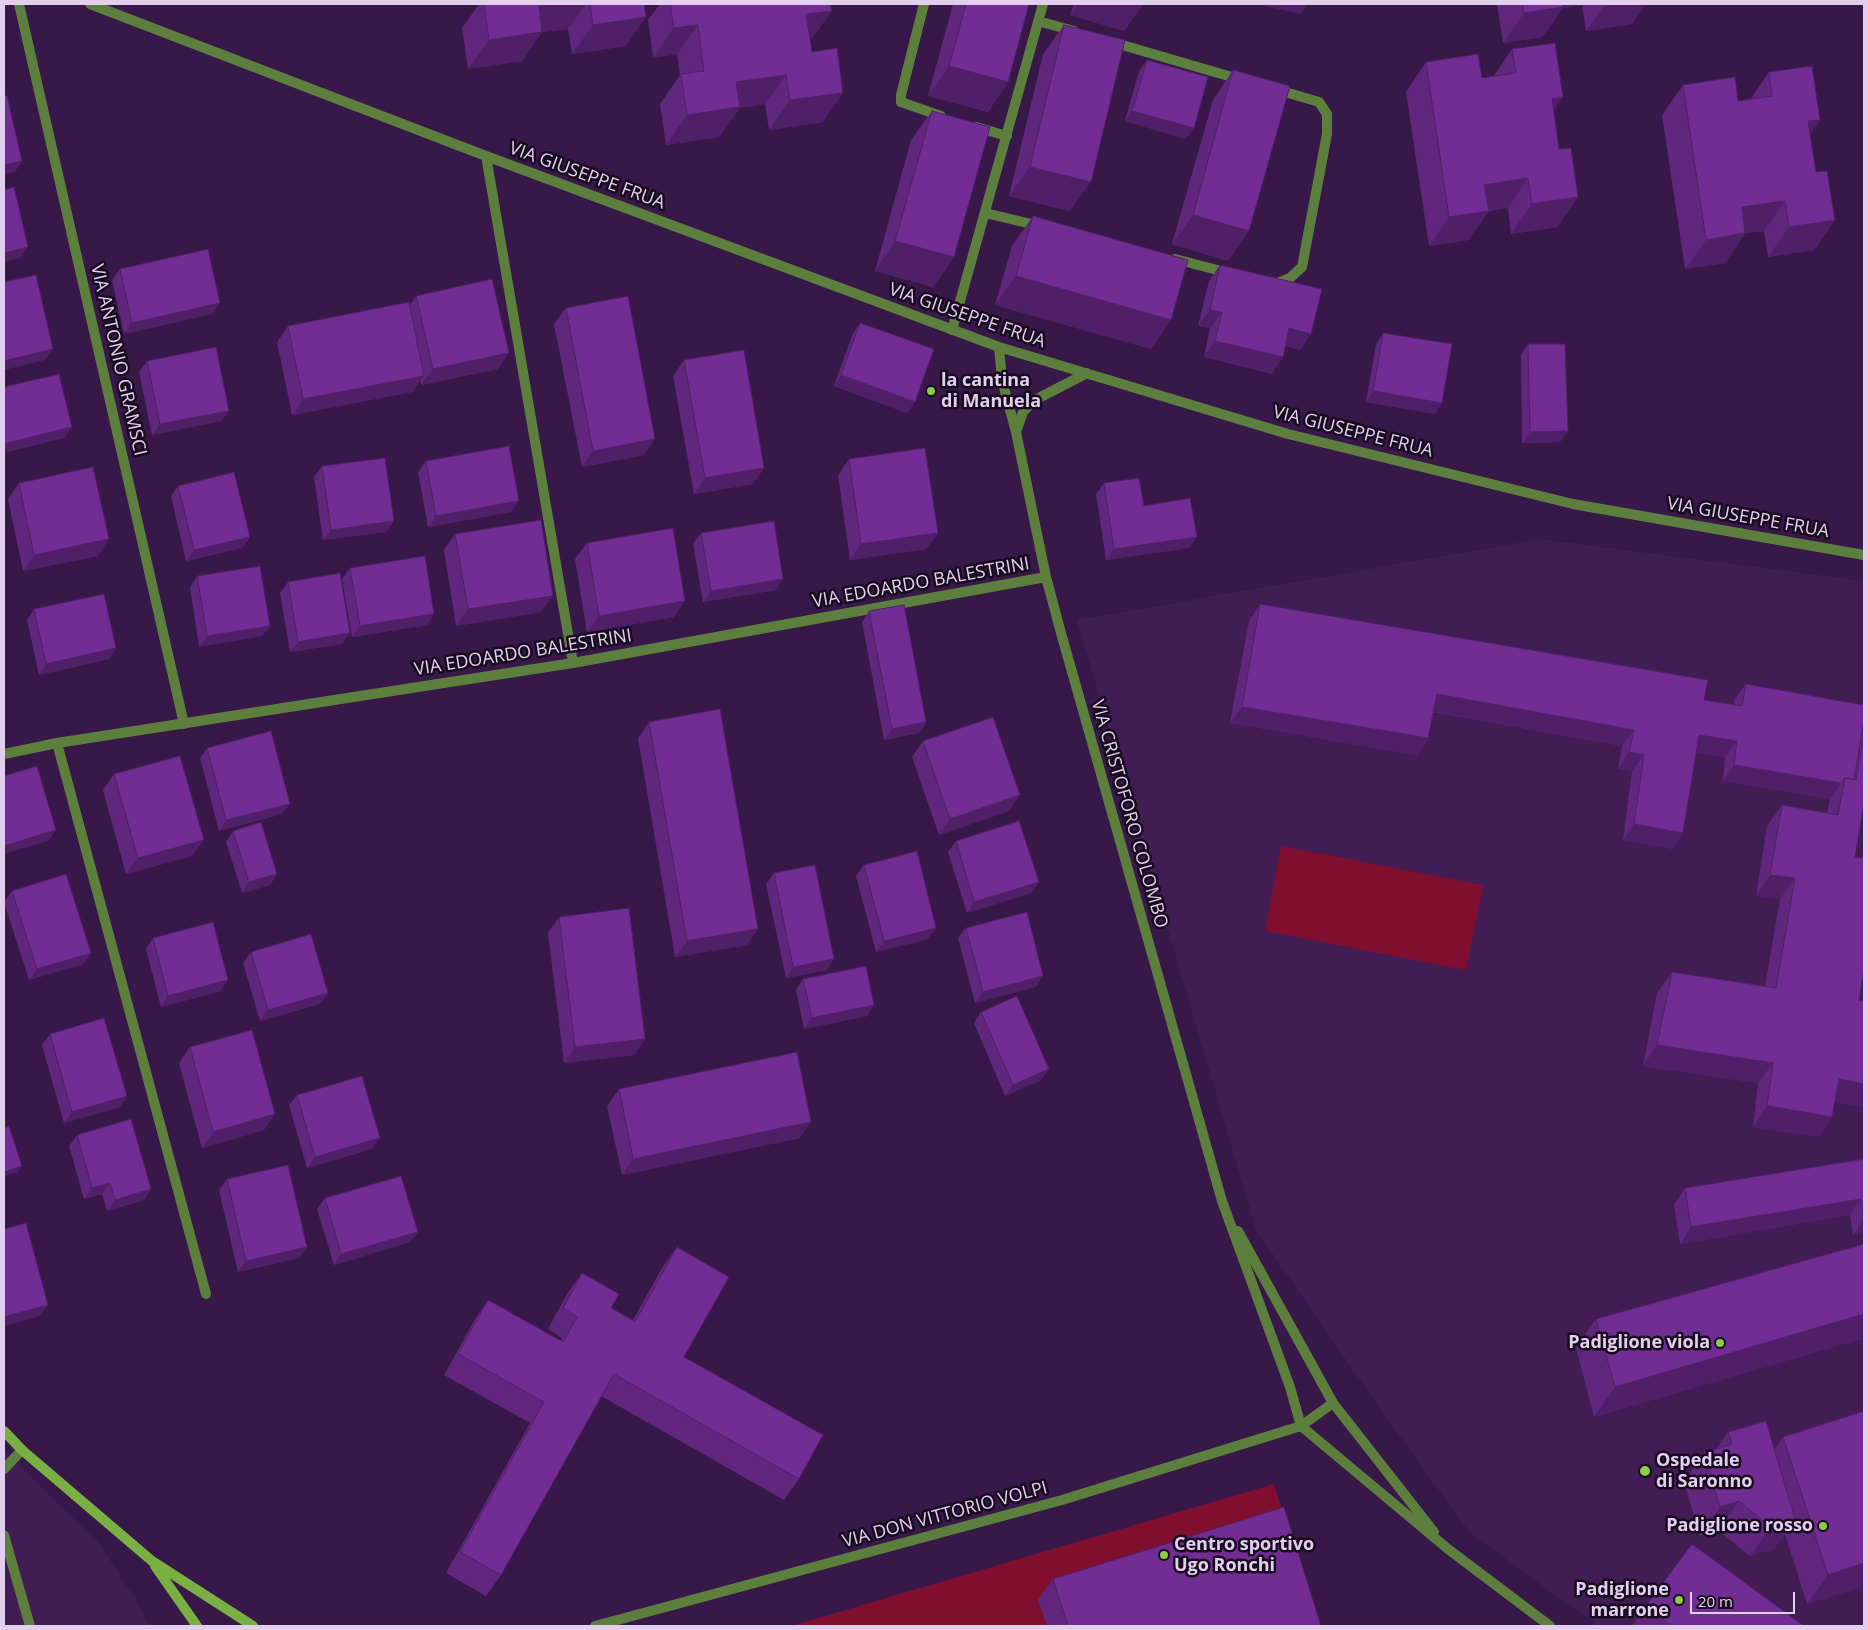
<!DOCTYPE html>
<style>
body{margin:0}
#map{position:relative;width:1868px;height:1630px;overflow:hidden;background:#371848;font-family:"Open Sans",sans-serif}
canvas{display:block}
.frame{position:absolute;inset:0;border:5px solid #e2cfee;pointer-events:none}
.scale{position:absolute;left:1690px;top:1592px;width:105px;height:22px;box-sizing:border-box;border:2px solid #e2cfee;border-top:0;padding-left:6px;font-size:15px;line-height:18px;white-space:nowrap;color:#e2cfee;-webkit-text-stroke:4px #180b20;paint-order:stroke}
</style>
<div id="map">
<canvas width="1868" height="1630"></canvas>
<div class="frame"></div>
<div class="scale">20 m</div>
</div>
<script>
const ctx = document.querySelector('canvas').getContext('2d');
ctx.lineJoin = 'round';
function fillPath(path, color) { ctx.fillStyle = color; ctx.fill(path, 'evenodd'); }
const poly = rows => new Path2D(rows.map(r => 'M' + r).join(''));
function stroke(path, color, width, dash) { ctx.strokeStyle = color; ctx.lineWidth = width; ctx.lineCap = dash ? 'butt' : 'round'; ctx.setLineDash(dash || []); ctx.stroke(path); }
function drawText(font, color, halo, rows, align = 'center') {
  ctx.font = font + ' "Open Sans",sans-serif'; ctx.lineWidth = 5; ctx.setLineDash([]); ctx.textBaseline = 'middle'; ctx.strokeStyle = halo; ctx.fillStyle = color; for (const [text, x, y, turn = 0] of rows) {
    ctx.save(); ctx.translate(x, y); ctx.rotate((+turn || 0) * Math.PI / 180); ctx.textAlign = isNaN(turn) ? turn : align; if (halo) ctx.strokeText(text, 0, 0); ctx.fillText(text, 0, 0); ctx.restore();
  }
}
fillPath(poly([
 [1540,539,1864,581,1864,1626,1598,1626,1470,1533,1380,1409,1256,1230,1077,620],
 [4,1451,98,1542,138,1603,149,1626,4,1626]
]), '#411d54');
fillPath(poly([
 [1281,846,1483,885,1466,970,1265,931],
 [1274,1484,1318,1626,791,1626]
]), '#800f2f');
stroke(poly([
 [486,156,573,663],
 [4,1469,22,1450],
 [4,1535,30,1626]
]), '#5c7f3e', 10);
stroke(poly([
 [19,4,184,724],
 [90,4,486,156,999,347,1288,434,1573,504,1864,555],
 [924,4,901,95,901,102,941,116],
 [1038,21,1074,31],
 [1112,42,1242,80],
 [976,127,1007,136],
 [985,213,1040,226],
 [1175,259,1229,273],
 [1272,283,1275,284,1290,278,1302,267,1327,134,1327,114,1319,102,1275,89],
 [952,330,1043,4],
 [999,347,1002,380,1016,432,1046,577,1061,633,1222,1201,1290,1387,1301,1426,1448,1549,1550,1626],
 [1016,432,1023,412,1033,401,1087,373],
 [57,743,206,1294],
 [4,754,57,743,573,663,1046,577],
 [1238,1231,1333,1403,1434,1532],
 [595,1626,1062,1500,1301,1426,1333,1403]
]), '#5c7f3e', 10);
stroke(poly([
 [4,1431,22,1450,152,1561,253,1626],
 [155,1566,197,1626]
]), '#78b043', 10);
fillPath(poly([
 [479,4,644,4,626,46,572,54,568,29,542,32,522,61,468,69,462,28],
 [660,4,830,4,811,40,810,40,823,122,769,130,765,104,740,108,719,137,666,145,660,104,680,75,677,54,653,58,648,20],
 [953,4,1029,4,1008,82,988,112,928,96],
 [1074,4,1143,4,1124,31,1070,15],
 [1497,4,1646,4,1632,24,1586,31,1582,5,1563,8,1542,37,1503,43],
 [1064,25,1070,211,1009,196,1043,54],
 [1512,49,1553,111,1559,149,1578,197,1557,227,1511,234,1508,208,1489,211,1468,240,1429,246,1406,92,1426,62,1482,78,1493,77],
 [1147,60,1186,139,1125,121,1139,71],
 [1233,70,1228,261,1172,244,1213,100],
 [1769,72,1820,120,1810,134,1816,172,1835,220,1814,250,1768,257,1764,231,1745,233,1725,263,1685,269,1662,115,1683,85,1738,101,1750,100],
 [932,111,954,257,933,287,875,271,911,140],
 [1033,216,1171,320,1151,349,995,305,1012,246],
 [1220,265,1300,350,1285,346,1272,374,1204,357,1210,328,1198,326,1209,281],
 [120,269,212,314,124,334,112,280],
 [416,296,498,369,421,385,420,380,412,392,292,415,277,342,288,326,410,305],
 [566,308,644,455,582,467,554,324],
 [860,323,907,413,834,386,853,333],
 [1383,333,1442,403,1435,414,1366,402,1376,344],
 [1528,344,1568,431,1560,442,1522,443,1521,355],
 [684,360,764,468,753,484,694,494,673,376],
 [147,361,229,411,221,421,152,435,139,372],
 [849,459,938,533,926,549,850,560,838,475],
 [426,461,511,512,428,527,418,472],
 [322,466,394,521,386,532,323,540,314,477],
 [19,483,98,556,23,571,8,499],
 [1104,483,1144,506,1197,537,1189,548,1106,560,1096,494],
 [178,486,250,537,242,548,186,561,171,496],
 [701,533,776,590,703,602,693,544],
 [455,534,541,612,456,626,444,550],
 [587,543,674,617,587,632,575,559],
 [350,568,434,614,427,625,352,637,342,579],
 [197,576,262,636,199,647,190,587],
 [288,582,342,644,290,652,280,593],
 [1260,604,1704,700,1734,704,1734,700,1746,684,1862,732,1864,729,1864,803,1855,857,1835,1102,1832,1117,1818,1137,1753,1127,1758,1083,1643,1066,1657,993,1672,972,1765,986,1780,899,1756,896,1767,826,1782,805,1827,813,1830,799,1723,781,1725,757,1696,753,1683,833,1672,849,1623,840,1632,771,1618,769,1622,746,1433,712,1428,738,1417,755,1230,723,1249,621],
 [34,609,116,648,109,659,39,675,27,620],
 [869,611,926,722,919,733,884,740,862,622],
 [649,722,747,945,675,957,638,738],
 [923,741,1009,811,939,835,912,757],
 [207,748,282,814,219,831,200,758],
 [114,774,192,856,126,874,103,790],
 [233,831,277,874,270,885,242,893,226,842],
 [956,841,1031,893,967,913,948,852],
 [864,865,928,939,876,952,856,876],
 [774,873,827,970,786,978,766,884],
 [12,891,91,953,83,964,29,980,4,902],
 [559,917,645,1039,634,1055,564,1063,548,933],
 [966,928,1036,987,975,1003,958,938],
 [153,938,221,991,161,1007,146,949],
 [251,952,328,993,320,1004,260,1021,243,963],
 [803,979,874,1005,867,1016,804,1029,796,990],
 [981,1012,1041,1080,1005,1096,974,1023],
 [50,1034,120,1107,64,1123,42,1045],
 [190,1047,275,1114,264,1130,202,1148,179,1063],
 [619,1089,800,1138,622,1175,607,1106],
 [297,1095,372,1149,307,1168,289,1105],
 [77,1135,151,1189,144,1200,107,1211,102,1194,84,1199,69,1146],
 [1864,1159,1864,1233,1853,1235,1850,1215,1680,1244,1674,1205,1685,1188],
 [227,1179,307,1247,299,1258,238,1272,219,1190],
 [325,1198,418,1232,410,1242,334,1265,317,1209],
 [1864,1244,1864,1338,1594,1417,1576,1348,1596,1319],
 [677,1247,684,1357,799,1479,784,1500,601,1396,501,1575,486,1596,446,1573,530,1423,444,1375,474,1321,488,1300,561,1341,562,1338,548,1329,567,1294,582,1273,611,1308,633,1320,662,1268],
 [1728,1432,1774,1450,1783,1437,1864,1586,1807,1604,1785,1534,1774,1549,1750,1556,1718,1530,1700,1536,1684,1482,1704,1453,1716,1449],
 [1053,1579,1321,1626,1047,1626,1038,1600],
 [1645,1607,1804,1626,1632,1626]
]), '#61277e');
fillPath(poly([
 [557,4,586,4,568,29,542,32,522,61,468,69,489,40,539,6],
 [1078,4,1143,4,1124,31,1070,15],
 [1257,4,1308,4,1300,14],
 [1544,4,1582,4,1582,5,1563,8,1542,37,1503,43,1524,13],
 [1605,4,1646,4,1632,24,1586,31],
 [832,11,811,40,786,44,806,14],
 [646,17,626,46,572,54,593,25],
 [698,25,677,54,653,58,674,28],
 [949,66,1008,82,988,112,928,96],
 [786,75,765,104,740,108,719,137,666,145,687,115,736,82],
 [843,93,823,122,769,130,790,100],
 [1563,97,1543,126,1552,99],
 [1132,111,1194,128,1186,139,1125,121],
 [1820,120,1799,149,1808,121],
 [22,161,15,172,4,174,4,165],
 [1030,167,1091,182,1070,211,1009,196],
 [1528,178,1508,208,1464,215,1484,185],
 [1578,197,1557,227,1511,234,1532,204],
 [1785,201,1764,231,1721,237,1742,207],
 [1489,211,1468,240,1429,246,1449,217],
 [1193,215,1249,231,1228,261,1172,244],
 [1835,220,1814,250,1768,257,1789,227],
 [1745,233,1725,263,1685,269,1706,240],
 [895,241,954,257,933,287,875,271],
 [28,247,20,258,4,262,4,253],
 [1016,276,1171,320,1151,349,995,305],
 [220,303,212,314,124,334,132,323],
 [1210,310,1222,312,1210,328,1198,326],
 [1289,328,1311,334,1300,350,1278,344],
 [1215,341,1283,357,1272,374,1204,357],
 [53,349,45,360,4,370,4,361],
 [509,353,498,369,421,385,433,369],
 [841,375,915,402,907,413,834,386],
 [424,376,412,392,292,415,303,399],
 [1373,391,1442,403,1435,414,1366,402],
 [229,411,221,421,152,435,160,424],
 [72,427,64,438,4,453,4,444],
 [1568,431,1560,442,1522,443,1530,432],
 [655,439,644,455,582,467,593,451],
 [764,468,753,484,694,494,705,478],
 [519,501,511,512,428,527,436,516],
 [394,521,386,532,323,540,331,530],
 [938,533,926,549,850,560,861,544],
 [250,537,242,548,186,561,194,550],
 [1197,537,1189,548,1106,560,1114,549],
 [109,539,98,556,23,571,34,555],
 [783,579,776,590,703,602,711,591],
 [553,596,541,612,456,626,468,609],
 [685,601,674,617,587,632,599,616],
 [434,614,427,625,352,637,360,626],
 [270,626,262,636,199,647,207,636],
 [350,633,342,644,290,652,298,642],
 [116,648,109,659,39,675,46,664],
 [1437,694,1634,730,1622,746,1425,710],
 [1242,707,1428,738,1417,755,1230,723],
 [926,722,919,733,884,740,892,729],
 [1699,735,1737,741,1725,757,1687,752],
 [1629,752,1644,755,1632,771,1618,769],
 [1734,765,1841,783,1830,799,1723,781],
 [1020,795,1009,811,939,835,950,819],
 [290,804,282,814,219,831,226,820],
 [1634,824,1683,833,1672,849,1623,840],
 [56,830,48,841,4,854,4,846],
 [204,840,192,856,126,874,138,858],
 [277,874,270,885,242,893,249,882],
 [1770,875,1795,878,1780,899,1756,896],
 [1039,882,1031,893,967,913,974,902],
 [936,928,928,939,876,952,884,941],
 [758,929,747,945,675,957,687,941],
 [91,953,83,964,29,980,37,969],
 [834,959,827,970,786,978,793,967],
 [1043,976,1036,987,975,1003,983,992],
 [228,980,221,991,161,1007,168,996],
 [328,993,320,1004,260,1021,268,1010],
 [874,1005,867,1016,804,1029,812,1018],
 [645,1039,634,1055,564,1063,575,1047],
 [1657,1045,1773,1063,1758,1083,1643,1066],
 [1049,1069,1041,1080,1005,1096,1013,1085],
 [1839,1079,1864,1084,1864,1108,1824,1100],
 [127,1096,120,1107,64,1123,72,1112],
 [1767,1106,1832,1117,1818,1137,1753,1127],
 [275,1114,264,1130,202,1148,213,1132],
 [811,1122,800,1138,622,1175,633,1159],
 [380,1138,372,1149,307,1168,315,1157],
 [22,1166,18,1172,4,1176,4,1172],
 [110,1183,102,1194,84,1199,92,1188],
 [151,1189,144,1200,107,1211,115,1200],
 [1861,1199,1850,1215,1680,1244,1691,1227],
 [1864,1219,1864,1233,1853,1235],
 [418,1232,410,1242,334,1265,341,1254],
 [307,1247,299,1258,238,1272,246,1261],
 [48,1305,40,1316,4,1326,4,1317],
 [1864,1314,1864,1338,1594,1417,1615,1387],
 [1739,1501,1718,1530,1700,1536,1720,1507],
 [1795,1519,1774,1549,1750,1556,1771,1527],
 [1864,1563,1864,1586,1807,1604,1828,1575]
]), '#4f2067');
const building = poly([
 [484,4,557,4,539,6,542,32,489,40,484,4],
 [590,4,644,4,646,17,593,25,590,4],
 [670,4,830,4,832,11,806,14,812,52,837,48,843,93,790,100,786,75,736,82,740,107,687,115,681,74,704,71,698,25,674,28,670,4],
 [966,4,1029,4,1008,82,949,66,966,4],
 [1522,4,1562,4,1563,7,1524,13,1522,4],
 [1064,25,1125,40,1091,182,1030,167,1064,25],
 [1555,43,1563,97,1552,99,1559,149,1571,148,1578,197,1532,204,1528,178,1484,185,1489,211,1449,217,1426,62,1478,54,1482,78,1516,73,1512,49,1555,43],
 [1147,60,1208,77,1194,128,1132,111,1147,60],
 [1812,66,1820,120,1808,121,1816,172,1827,171,1835,220,1789,227,1785,201,1742,207,1745,233,1706,240,1683,85,1735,77,1738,101,1772,96,1769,72,1812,66],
 [1233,70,1290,86,1249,231,1193,215,1233,70],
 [4,96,7,96,22,161,4,165,4,96],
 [932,111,990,127,954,257,895,241,932,111],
 [14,187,28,247,4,253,4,190,14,187],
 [1033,216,1188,260,1171,320,1016,276,1033,216],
 [208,249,220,303,132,323,120,269,208,249],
 [1220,265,1322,289,1311,334,1289,328,1283,357,1215,341,1222,312,1210,310,1220,265],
 [36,275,53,349,4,361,4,282,36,275],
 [492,279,509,353,433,369,416,296,492,279],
 [628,296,655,439,593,451,566,308,628,296],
 [409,302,424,376,303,399,288,326,409,302],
 [860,323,934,349,915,402,841,375,860,323],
 [1383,333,1452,344,1442,403,1373,391,1383,333],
 [1528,344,1565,344,1568,431,1530,432,1528,344],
 [216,347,229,411,160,424,147,361,216,347],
 [744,350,764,468,705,478,684,360,744,350],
 [59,374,72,427,4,444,4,387,59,374],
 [509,446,519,501,436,516,426,461,509,446],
 [925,448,938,533,861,544,849,459,925,448],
 [385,458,394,521,331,530,322,466,385,458],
 [93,467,109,539,34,555,19,483,93,467],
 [234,472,250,537,194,550,178,486,234,472],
 [1139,478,1144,506,1190,498,1197,537,1114,549,1104,483,1139,478],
 [541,520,553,596,468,609,455,534,541,520],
 [774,521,783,579,711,591,701,533,774,521],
 [673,528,685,601,599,616,587,543,673,528],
 [425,556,434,614,360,626,350,568,425,556],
 [260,566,270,626,207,636,197,576,260,566],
 [340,573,350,633,298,642,288,582,340,573],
 [104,594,116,648,46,664,34,609,104,594],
 [1260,604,1708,680,1704,700,1742,706,1746,684,1864,705,1864,721,1854,779,1845,778,1841,783,1734,765,1737,741,1699,735,1683,833,1634,824,1644,755,1629,752,1634,730,1437,694,1428,738,1242,707,1260,604],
 [904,605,926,722,892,729,869,611,904,605],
 [720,709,758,929,687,941,649,722,720,709],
 [993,717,1020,795,950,819,923,741,993,717],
 [271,731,290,804,226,820,207,748,271,731],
 [1864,735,1864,803,1855,857,1864,858,1864,969,1859,1000,1864,1001,1864,1084,1839,1079,1832,1117,1767,1106,1773,1063,1657,1045,1672,972,1776,988,1795,878,1770,875,1782,805,1838,815,1845,778,1856,780,1864,735],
 [180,756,204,840,138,858,114,774,180,756],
 [37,766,56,830,4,846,4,776,37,766],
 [1019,821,1039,882,974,902,956,841,1019,821],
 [261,822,277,874,249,882,233,831,261,822],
 [917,851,936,928,884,941,864,865,917,851],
 [815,865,834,959,793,967,774,873,815,865],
 [66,874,91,953,37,969,12,891,66,874],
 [629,908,645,1039,575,1047,559,917,629,908],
 [1027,912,1043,976,983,992,966,928,1027,912],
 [213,922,228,980,168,996,153,938,213,922],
 [311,934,328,993,268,1010,251,952,311,934],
 [866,966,874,1005,812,1018,803,979,866,966],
 [1017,996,1049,1069,1013,1085,981,1012,1017,996],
 [104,1018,127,1096,72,1112,50,1034,104,1018],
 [252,1030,275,1114,213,1132,190,1047,252,1030],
 [797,1052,811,1122,633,1159,619,1089,797,1052],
 [362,1076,380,1138,315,1157,297,1095,362,1076],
 [131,1119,151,1189,115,1200,110,1183,92,1188,77,1135,131,1119],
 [9,1126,22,1166,4,1172,4,1128,9,1126],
 [1864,1159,1864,1218,1861,1199,1691,1227,1685,1188,1864,1159],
 [288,1165,307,1247,246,1261,227,1179,288,1165],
 [401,1176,418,1232,341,1254,325,1198,401,1176],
 [26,1223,48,1305,4,1317,4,1229,26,1223],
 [1864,1244,1864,1314,1615,1387,1596,1319,1864,1244],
 [677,1247,729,1277,684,1357,823,1435,799,1479,614,1374,501,1575,460,1552,544,1402,458,1354,488,1300,563,1342,577,1317,563,1308,582,1273,619,1294,611,1308,635,1322,677,1247],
 [1864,1411,1864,1563,1828,1575,1783,1437,1864,1411],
 [1766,1421,1795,1519,1771,1527,1739,1501,1720,1507,1704,1453,1732,1444,1728,1432,1766,1421],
 [1284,1507,1321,1626,1068,1626,1053,1579,1284,1507],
 [1692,1544,1804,1626,1672,1626,1645,1607,1692,1544]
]);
fillPath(building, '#712d93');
stroke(building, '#4f2067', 1);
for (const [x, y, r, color] of [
 [931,391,5,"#8ace47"],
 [1720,1343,5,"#8ace47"],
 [1645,1471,6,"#8ace47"],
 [1823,1526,5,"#8ace47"],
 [1164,1555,5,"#8ace47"],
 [1679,1600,5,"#8ace47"]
]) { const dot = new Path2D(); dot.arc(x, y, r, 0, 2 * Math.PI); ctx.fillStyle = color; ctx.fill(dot); stroke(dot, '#180b20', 2); }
drawText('18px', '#e2cfee', '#180b20', [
 ["VIA GIUSEPPE FRUA",587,176,20],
 ["VIA GIUSEPPE FRUA",967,316,19],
 ["VIA ANTONIO GRAMSCI",118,360,77],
 ["VIA GIUSEPPE FRUA",1353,432,14],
 ["VIA GIUSEPPE FRUA",1748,518,10],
 ["VIA EDOARDO BALESTRINI",921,583,-10],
 ["VIA EDOARDO BALESTRINI",523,653,-9],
 ["VIA CRISTOFORO COLOMBO",1129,814,74],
 ["VIA DON VITTORIO VOLPI",945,1515,-15]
]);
drawText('bold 18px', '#e2cfee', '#180b20', [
 ["la cantina",941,381],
 ["di Manuela",941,402],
 ["Padiglione viola",1710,1343,"right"],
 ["Ospedale",1656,1461],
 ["di Saronno",1656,1482],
 ["Padiglione rosso",1813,1526,"right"],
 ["Centro sportivo",1174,1545],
 ["Ugo Ronchi",1174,1566],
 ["Padiglione",1669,1590,"right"],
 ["marrone",1669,1611,"right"]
], 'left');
</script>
